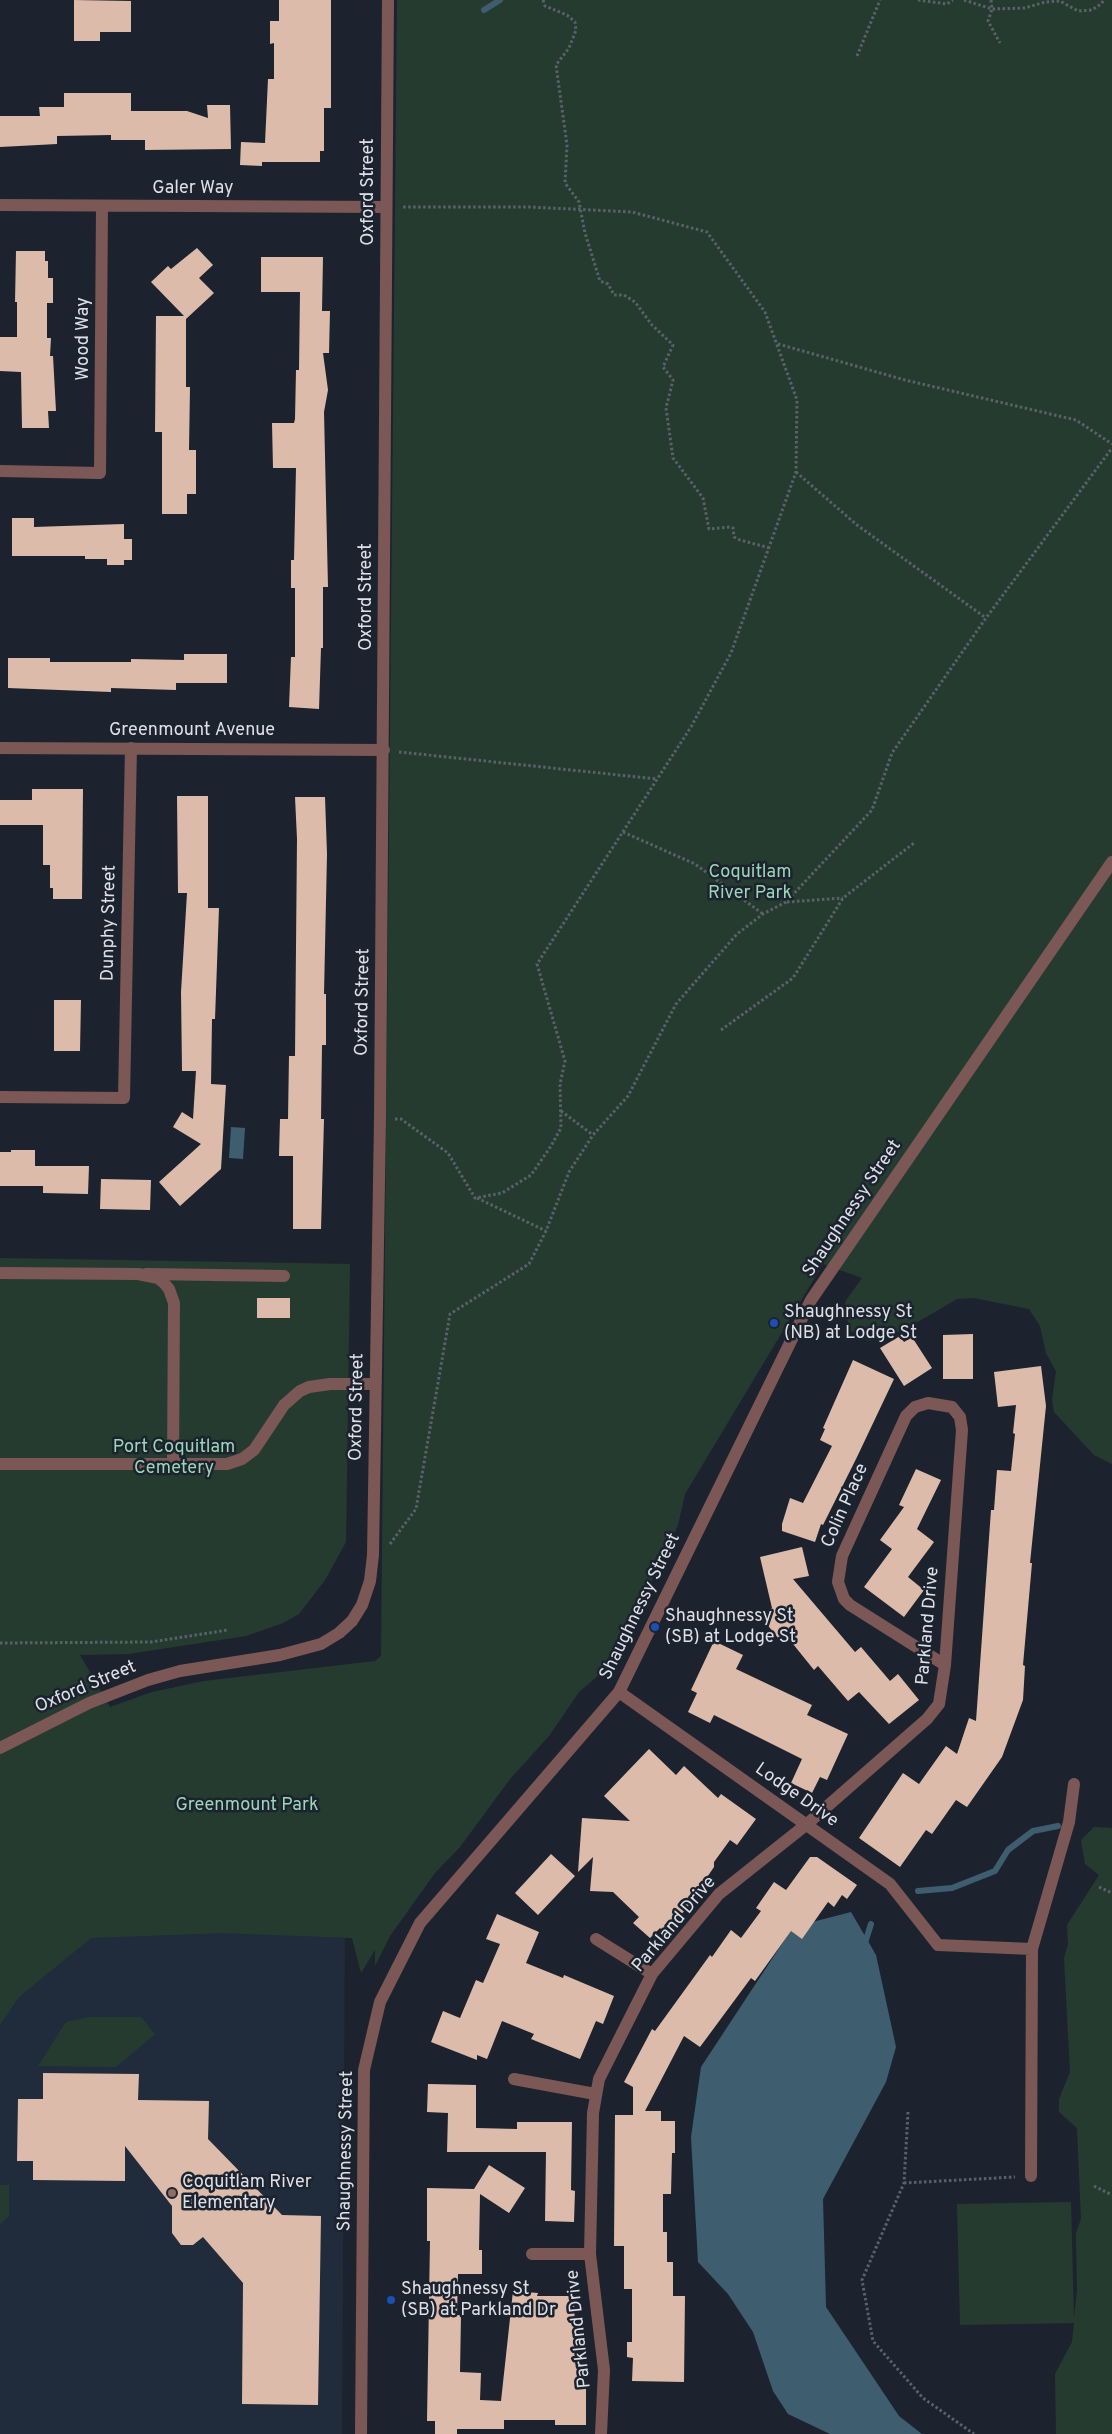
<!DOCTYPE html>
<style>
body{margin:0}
canvas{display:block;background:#1c232e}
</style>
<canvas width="1112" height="2434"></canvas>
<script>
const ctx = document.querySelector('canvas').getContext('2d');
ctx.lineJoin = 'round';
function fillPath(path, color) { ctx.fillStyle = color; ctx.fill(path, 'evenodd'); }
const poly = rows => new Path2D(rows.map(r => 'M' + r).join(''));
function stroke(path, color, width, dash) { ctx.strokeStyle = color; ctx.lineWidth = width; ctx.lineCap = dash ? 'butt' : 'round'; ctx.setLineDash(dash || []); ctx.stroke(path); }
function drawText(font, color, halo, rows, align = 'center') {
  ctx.font = font + ' Overpass,sans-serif'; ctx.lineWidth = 5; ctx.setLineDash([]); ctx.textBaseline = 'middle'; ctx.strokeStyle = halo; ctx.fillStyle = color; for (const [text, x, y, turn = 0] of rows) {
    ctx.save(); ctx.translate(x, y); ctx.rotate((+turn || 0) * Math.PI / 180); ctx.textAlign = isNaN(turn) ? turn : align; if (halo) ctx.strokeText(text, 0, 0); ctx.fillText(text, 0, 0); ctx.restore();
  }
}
fillPath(poly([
 [345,1905,342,2434,0,2434,0,1951,45,1921]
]), '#202c3b');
fillPath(poly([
 [397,0,1112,0,1112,1464,1094,1455,1054,1412,1052,1400,1056,1371,1046,1353,1040,1326,1029,1309,974,1298,957,1299,904,1330,869,1341,849,1330,845,1302,862,1278,823,1264,685,1494,678,1525,650,1584,625,1623,601,1673,579,1692,549,1736,510,1779,460,1847,435,1873,390,1936,375,1966,375,1950,361,1973,352,1938,222,1933,91,1938,19,1997,0,2025,0,1258,350,1264,346,1542,325,1580,299,1614,283,1623,246,1636,128,1654,80,1655,110,1707,152,1692,204,1681,375,1661,381,1656],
 [1094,1827,1112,1828,1112,2434,1056,2434,1055,2374,1072,2342,1074,2323,960,2325,957,2204,1071,2202,1074,2318,1077,2291,1076,2233,1081,2219,1077,2128,1059,2112,1059,2099,1070,2072,1064,1958,1068,1944,1067,1925,1099,1875,1085,1864,1081,1840],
 [90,2017,141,2017,155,2034,116,2067,38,2066,66,2022],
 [0,2185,9,2185,9,2216,0,2224]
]), '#263b30');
fillPath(poly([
 [231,1127,245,1128,243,1159,229,1158],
 [851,1912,876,1955,896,2047,886,2082,823,2199,826,2307,899,2416,922,2434,830,2434,788,2414,773,2391,753,2332,728,2294,698,2262,691,2137,701,2067,793,1927]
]), '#3e5e6f');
stroke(poly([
 [484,10,500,0],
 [918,1891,952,1888,995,1871,1008,1850,1033,1831,1058,1826],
 [864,1946,871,1924]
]), '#3e5e6f', 6);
fillPath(poly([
 [74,0,131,1,131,32,100,32,100,41,74,41],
 [279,0,331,0,331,108,324,108,324,151,320,151,320,162,262,162,262,166,240,165,241,142,265,143,268,79,274,79,274,43,270,44,270,21,279,21],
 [64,93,131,93,131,111,187,111,208,118,207,105,230,105,231,149,145,150,145,140,111,140,111,135,57,136,57,144,0,147,0,116,40,116,39,107,64,107],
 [197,248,213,265,199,278,214,293,186,319,186,387,190,387,189,450,196,450,196,494,187,494,187,514,162,514,162,432,155,432,156,316,184,316,151,282,168,266,171,269],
 [16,251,45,251,45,261,48,261,48,278,53,278,53,303,47,303,47,338,51,338,50,356,53,356,56,411,48,411,49,428,22,428,21,372,0,371,0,337,17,337,17,302,15,302],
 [261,257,323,257,322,311,330,311,329,353,323,353,328,390,324,412,328,587,323,587,323,648,321,648,319,709,289,707,291,657,295,657,295,588,291,588,291,560,294,560,296,468,273,468,272,423,294,423,295,419,296,370,299,370,300,292,261,292],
 [12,518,34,518,34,527,124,524,124,539,132,539,132,560,124,560,124,565,107,565,107,559,85,559,85,556,12,556],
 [184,654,227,654,227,683,176,683,176,690,111,688,111,692,8,688,8,658,50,658,50,662,131,662,131,659,184,660],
 [32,789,83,789,82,899,53,899,53,888,50,888,50,865,43,865,43,825,0,825,0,800,32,800],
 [177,796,208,796,208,908,219,908,215,1019,212,1019,211,1084,226,1085,221,1169,180,1206,159,1182,201,1144,173,1127,182,1112,193,1119,196,1071,182,1071,181,992,187,893,178,893],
 [295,797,325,797,327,854,324,994,326,994,326,1045,322,1045,321,1119,324,1119,321,1229,293,1229,293,1156,279,1156,280,1119,288,1119,289,1056,295,1056,297,839],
 [54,1000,81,1000,80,1051,54,1051],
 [11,1150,35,1150,35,1166,89,1166,88,1194,43,1193,43,1186,0,1186,0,1152,11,1152],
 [101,1179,151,1180,150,1210,100,1209],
 [257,1298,290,1298,290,1318,257,1318],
 [973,1334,973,1379,943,1379,943,1335],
 [900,1336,904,1342,912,1337,932,1368,904,1386,880,1348],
 [853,1360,894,1379,857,1457,823,1525,821,1524,815,1542,782,1531,782,1524,790,1498,803,1503,832,1446,820,1440,825,1429,823,1428],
 [1041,1366,1046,1406,1030,1563,1032,1563,1023,1665,1025,1666,1023,1700,1002,1757,967,1807,956,1800,932,1834,926,1830,900,1867,859,1838,903,1773,919,1784,946,1746,957,1754,969,1718,976,1721,991,1510,994,1510,997,1470,1011,1471,1015,1434,1013,1433,1016,1405,998,1407,994,1372],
 [916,1469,941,1480,917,1529,934,1542,908,1577,924,1590,904,1617,864,1587,892,1549,880,1540,904,1507,899,1505],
 [802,1547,809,1576,793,1579,855,1652,861,1647,890,1681,898,1674,919,1700,889,1724,859,1692,848,1701,818,1666,814,1670,789,1639,783,1644,761,1617,772,1608,760,1557],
 [714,1641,743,1655,736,1669,812,1705,807,1715,848,1734,827,1780,820,1777,812,1793,791,1783,802,1759,714,1715,710,1723,688,1712,697,1693,691,1690],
 [649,1749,676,1775,684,1766,718,1798,721,1794,756,1819,737,1845,730,1840,714,1862,714,1867,697,1892,699,1894,665,1933,660,1928,650,1938,633,1923,639,1917,613,1892,590,1891,593,1857,578,1872,582,1818,630,1821,604,1796],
 [551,1854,575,1876,538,1915,515,1893],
 [810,1857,817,1857,857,1885,847,1899,842,1895,834,1907,828,1902,802,1939,791,1931,755,1981,751,1978,700,2047,684,2036,645,2111,661,2111,661,2121,675,2121,675,2153,672,2153,671,2194,663,2194,663,2232,667,2232,667,2262,673,2262,673,2296,685,2296,684,2382,632,2381,633,2358,627,2357,627,2342,632,2342,632,2289,624,2289,624,2246,614,2246,615,2115,633,2115,633,2087,624,2082,652,2029,655,2031,710,1955,712,1957,731,1930,741,1938,761,1911,756,1908,774,1882,786,1890],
 [497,1914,539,1932,526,1963,563,1978,564,1975,614,1996,603,2024,596,2021,580,2059,531,2039,534,2034,502,2021,487,2059,477,2055,477,2060,431,2042,443,2011,460,2018,476,1980,483,1983,500,1944,486,1939],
 [43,2073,139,2074,138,2100,209,2101,208,2139,282,2215,321,2216,318,2405,242,2404,243,2283,203,2237,193,2245,181,2245,172,2233,172,2206,125,2146,125,2181,33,2180,33,2161,17,2161,18,2099,43,2099],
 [428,2084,476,2085,476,2128,517,2129,517,2122,572,2122,571,2190,575,2191,574,2222,545,2221,546,2152,447,2152,448,2113,427,2112],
 [489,2165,525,2188,509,2213,480,2194,479,2250,482,2250,482,2274,458,2274,457,2315,461,2315,460,2372,481,2373,480,2400,501,2401,513,2291,538,2293,537,2296,574,2296,575,2333,580,2333,579,2371,584,2371,584,2381,586,2381,586,2425,555,2425,555,2420,504,2420,504,2429,457,2429,457,2434,435,2434,435,2421,427,2421,430,2241,427,2241,427,2188,474,2189]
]), '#dba');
stroke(poly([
 [543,0,545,6,567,15,575,22,576,30,569,48,556,65,567,145,565,183,579,202,585,233,600,281,608,284,614,295,624,295,635,302,652,325,673,345,663,367,673,380,666,408,673,458,703,498,709,529,730,527,733,528,734,537,740,540,770,548],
 [918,0,947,4,953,0],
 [964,0,992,9,1025,8,1045,2,1060,1,1078,11,1092,10,1101,4,1104,0],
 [991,0,992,9,988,21,1000,43],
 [857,56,880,0],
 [778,344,905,380,1076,420,1112,444],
 [796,472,857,525,986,618],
 [399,752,657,779],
 [623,832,695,864,763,914],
 [787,902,843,898],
 [721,1030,793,978,843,898,914,843],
 [561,1111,593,1135],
 [395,1119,401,1119,448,1153,475,1198,502,1193,531,1175,551,1146,561,1128,560,1084,565,1061,537,964,691,727,731,653,796,472,797,400,765,312,707,232,632,212,530,207,401,207],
 [477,1198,546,1231],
 [390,1544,416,1509,450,1314,529,1264,546,1231,569,1172,593,1135,628,1096,676,1004,737,934,763,914,786,902,872,810,892,753,986,618,1112,448],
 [0,1643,151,1642,228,1630],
 [1099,1887,1112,1893],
 [908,2112,904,2183,862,2280,873,2341,923,2398,974,2434],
 [904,2183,1015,2177],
 [1094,2186,1112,2195]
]), '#5b616b', 3, [2.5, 2.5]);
stroke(poly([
 [146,1274,284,1276],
 [938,1945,1032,1949,1031,2176],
 [1032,1949,1069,1822,1074,1784]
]), '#7b5755', 12);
stroke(poly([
 [0,205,386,207],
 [0,471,100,473,102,206],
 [0,1097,124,1098,131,748],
 [0,1273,138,1274,158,1278,164,1283,169,1289,174,1303,173,1465],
 [0,1464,227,1464,242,1459,254,1450,284,1405,300,1391,309,1387,330,1384,375,1384],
 [619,1692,890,1884,938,1945],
 [596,1939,652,1974],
 [514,2079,595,2094],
 [532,2254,590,2254],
 [601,2434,604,2370,590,2254,593,2113,599,2079,652,1974,719,1894,807,1824,927,1719,939,1704,945,1665,962,1430,960,1417,952,1407,928,1403,915,1407,906,1416,842,1556,838,1582,844,1599,850,1605,945,1665]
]), '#7b5755', 12);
stroke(poly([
 [0,748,384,750],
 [0,1748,89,1703,148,1680,180,1671,280,1655,321,1644,339,1633,352,1621,362,1605,370,1581,373,1555,380,1119,388,0],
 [361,2434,364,2070,380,2002,420,1923,619,1692,811,1300,1112,862]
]), '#7b5755', 12);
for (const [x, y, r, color] of [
 [774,1323,5,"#1a4fb4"],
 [655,1627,5,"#1a4fb4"],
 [172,2193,5,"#8d6e63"],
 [391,2300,5,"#1a4fb4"]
]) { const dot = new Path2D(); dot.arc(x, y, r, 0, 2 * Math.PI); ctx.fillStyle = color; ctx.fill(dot); stroke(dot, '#1c232e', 2); }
drawText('18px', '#dce1e8', '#1c232e', [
 ["Galer Way",193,189],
 ["Oxford Street",369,192,-90],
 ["Wood Way",84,339,-90],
 ["Oxford Street",367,597,-90],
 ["Greenmount Avenue",192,731],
 ["Dunphy Street",110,923,-89],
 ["Oxford Street",364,1002,-89],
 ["Shaughnessy Street",853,1209,-56],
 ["Oxford Street",358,1407,-89],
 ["Colin Place",846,1506,-66],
 ["Shaughnessy Street",641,1607,-64],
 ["Parkland Drive",929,1626,-85],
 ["Oxford Street",86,1688,-23],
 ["Lodge Drive",796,1796,35],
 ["Parkland Drive",675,1925,-50],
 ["Shaughnessy Street",347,2151,-89],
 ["Parkland Drive",580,2329,-96]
]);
drawText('18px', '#9bd7b6', '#1c232e', [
 ["Coquitlam",750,873],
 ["River Park",750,894],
 ["Port Coquitlam",174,1448],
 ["Cemetery",174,1469],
 ["Greenmount Park",247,1806]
]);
drawText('18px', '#dce1e8', '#1c232e', [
 ["Shaughnessy St",784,1313],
 ["(NB) at Lodge St",784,1334],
 ["Shaughnessy St",665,1617],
 ["(SB) at Lodge St",665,1638],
 ["Coquitlam River",182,2183],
 ["Elementary",182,2204],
 ["Shaughnessy St",401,2290],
 ["(SB) at Parkland Dr",401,2311]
], 'left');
</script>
